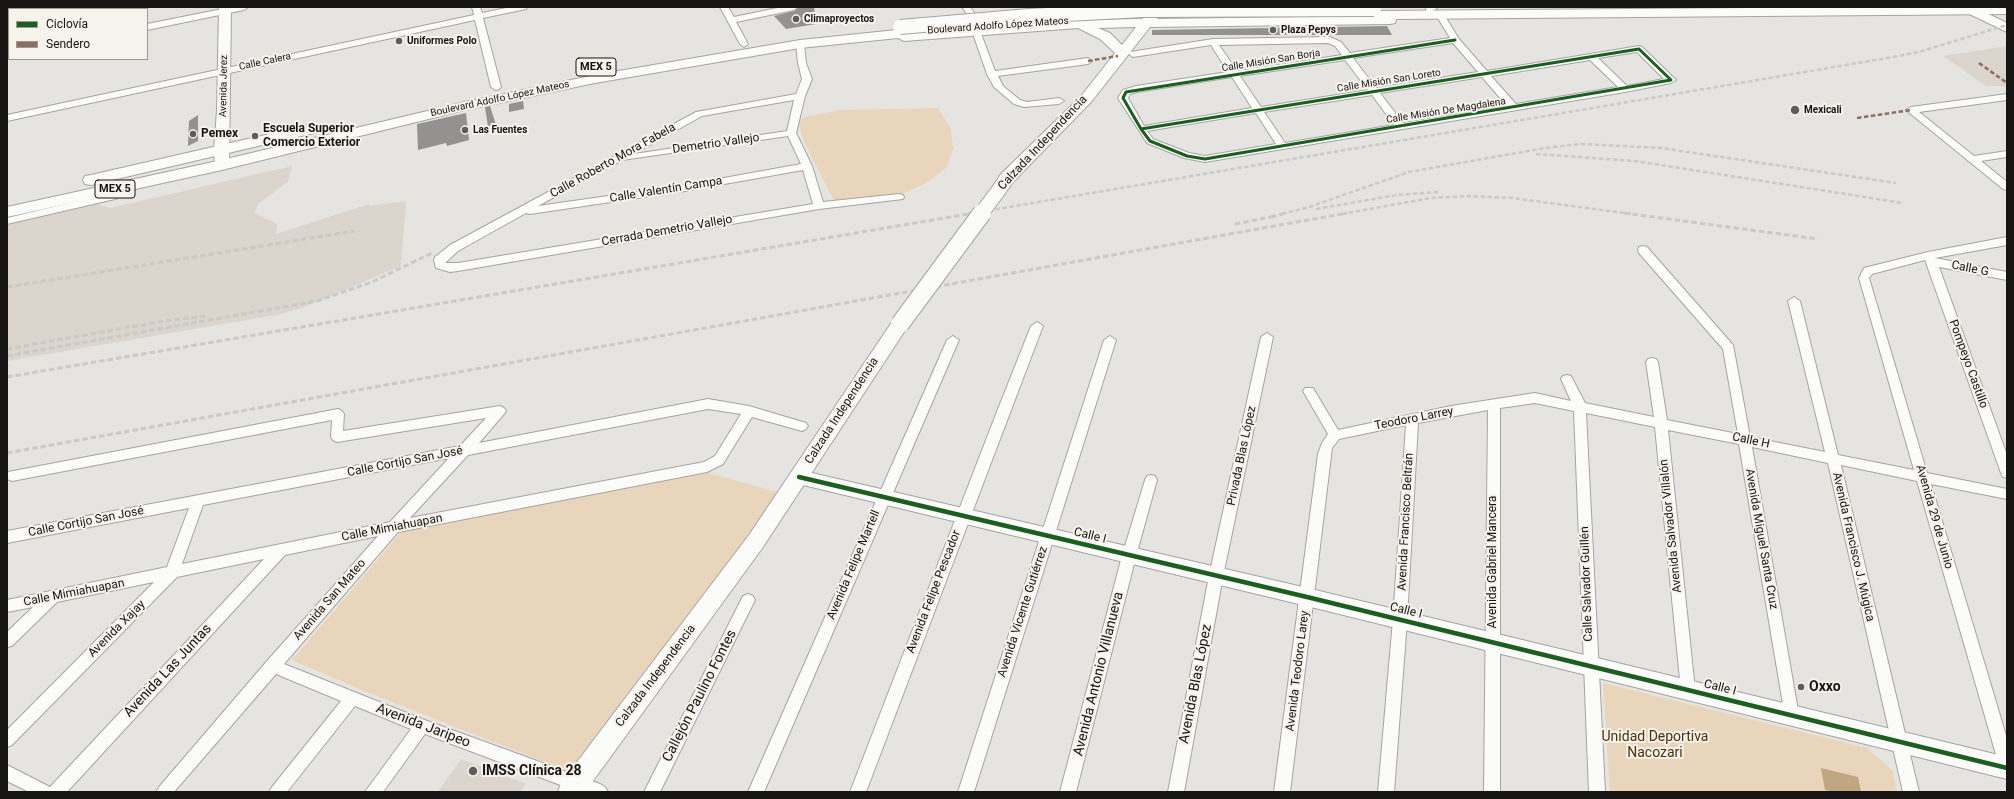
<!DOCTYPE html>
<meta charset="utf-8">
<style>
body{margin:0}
#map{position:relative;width:2014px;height:799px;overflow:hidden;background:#e6e4e1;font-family:Roboto,sans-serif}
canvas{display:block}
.frame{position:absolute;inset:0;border:8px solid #161513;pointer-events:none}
.legend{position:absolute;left:8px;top:8px;width:140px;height:52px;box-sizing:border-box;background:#f6f2ec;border:1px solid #9c9a95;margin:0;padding:5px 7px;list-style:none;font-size:12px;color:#161513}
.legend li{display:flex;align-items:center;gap:8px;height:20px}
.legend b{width:20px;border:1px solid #9c9a95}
</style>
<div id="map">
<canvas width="2014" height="799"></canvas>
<div class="frame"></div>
<ul class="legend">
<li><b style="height:5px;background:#1b5e20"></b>Ciclovía</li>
<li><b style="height:5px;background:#8d6e63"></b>Sendero</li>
</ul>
</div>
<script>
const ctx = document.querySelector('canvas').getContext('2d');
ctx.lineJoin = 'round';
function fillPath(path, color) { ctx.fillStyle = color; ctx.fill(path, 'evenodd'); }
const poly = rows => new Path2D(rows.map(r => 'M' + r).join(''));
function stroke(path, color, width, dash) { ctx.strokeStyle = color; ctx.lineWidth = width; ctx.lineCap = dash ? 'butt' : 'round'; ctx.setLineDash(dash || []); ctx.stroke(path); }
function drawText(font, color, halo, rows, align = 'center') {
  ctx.font = font + ' Roboto,sans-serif'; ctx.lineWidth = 4; ctx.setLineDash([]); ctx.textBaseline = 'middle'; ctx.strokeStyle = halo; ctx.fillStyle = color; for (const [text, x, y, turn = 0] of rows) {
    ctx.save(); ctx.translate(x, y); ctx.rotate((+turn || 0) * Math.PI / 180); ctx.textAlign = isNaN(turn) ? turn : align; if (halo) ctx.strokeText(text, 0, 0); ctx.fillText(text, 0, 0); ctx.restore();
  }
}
fillPath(poly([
 [2007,46,2007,86,1986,86,1943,56],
 [292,166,288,182,258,204,255,213,277,224,276,234,369,204,369,206,406,201,401,266,302,308,276,315,7,361,7,225,98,204,110,208],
 [461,759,526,784,520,792,438,792]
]), '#dbd5cd');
fillPath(poly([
 [938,108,951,129,953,148,947,167,928,182,900,195,835,203,804,142,798,123,804,117,841,110],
 [709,473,781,493,570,772,359,689,292,660,404,529],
 [1603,683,1867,748,1892,770,1897,792,1610,792]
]), '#e8d5bc');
fillPath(poly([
 [1821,768,1858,777,1861,792,1834,792,1825,790]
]), '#c0a681');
fillPath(poly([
 [799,7,814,7,816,24,786,29,774,16,794,11],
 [1387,26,1392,35,1152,35,1152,30],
 [523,101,524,109,509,112,509,104],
 [490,106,496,125,488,127,485,107],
 [466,113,469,140,447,146,446,143,418,150,417,124],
 [198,115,198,141,188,146,189,121]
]), '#939290');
const street = poly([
 [232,7,248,7,244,10,147,30,147,24,232,7],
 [472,7,480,7,482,13,511,7,527,7,526,9,483,18,501,87,499,89,496,90,491,87,475,20,7,121,7,115,474,15,472,7],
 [720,7,728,7,734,17,782,7,798,7,794,10,736,22,748,44,744,47,740,44,720,7],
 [962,7,970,7,976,15,975,17,969,17,962,7],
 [1440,12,1443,13,1459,39,1487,71,1639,46,1642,47,1676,80,1671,83,1625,92,1205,162,1184,158,1147,143,1118,98,1123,90,1136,86,1228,72,1211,45,1133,57,1129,54,1130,52,1213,39,1330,37,1341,42,1350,53,1450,38,1436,15,1440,12],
 [1328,43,1335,46,1342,55,1237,71,1219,45,1328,43],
 [1453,43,1478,72,1376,88,1353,58,1453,43],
 [1637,52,1664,79,1627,86,1598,58,1637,52],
 [1345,60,1368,90,1261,107,1240,76,1345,60],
 [1590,60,1618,87,1516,104,1491,76,1590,60],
 [1232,77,1252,108,1144,126,1128,98,1130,94,1137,92,1232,77],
 [1482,77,1507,106,1403,123,1380,93,1482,77],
 [1372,95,1394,125,1285,143,1264,112,1372,95],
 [1256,113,1276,144,1205,156,1189,153,1153,139,1147,131,1256,113],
 [976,28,980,31,995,71,1088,58,1092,61,1088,64,998,76,1003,86,1020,100,1027,102,1059,98,1064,101,1059,104,1024,107,1014,104,994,87,987,74,972,31,976,28],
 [800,41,804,44,806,63,812,79,805,96,796,133,812,166,823,202,899,194,903,195,904,197,903,199,819,209,458,271,450,272,436,268,434,260,435,257,450,245,696,112,796,94,802,79,798,63,796,44,800,41],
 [794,100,787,131,634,154,702,116,794,100],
 [788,136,801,164,685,185,538,206,622,160,788,136],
 [803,170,813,204,458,263,445,263,458,251,526,213,530,214,685,191,803,170],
 [7,52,9,52,9,58,7,58,7,52],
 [2007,94,2007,100,1919,112,1974,156,2007,151,2007,157,1981,161,2007,182,2007,190,2003,189,1906,110,1911,107,2007,94],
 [136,182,141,185,140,187,115,199,7,224,7,218,108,194,136,182],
 [2007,237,2007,245,1935,258,2007,272,2007,280,1939,267,2007,455,2007,478,2003,477,2001,473,1925,260,1872,274,1869,278,1927,473,2007,489,2007,499,1931,484,2007,739,2007,772,2002,770,1999,765,1917,481,1841,465,1919,792,1903,792,1828,463,1752,447,1799,716,1797,721,1792,723,1787,721,1785,716,1739,444,1668,430,1695,690,1693,695,1688,697,1683,695,1681,690,1655,427,1586,413,1605,792,1589,792,1574,411,1535,403,1500,408,1500,792,1484,792,1488,410,1418,423,1407,620,1394,792,1378,792,1393,620,1406,425,1339,439,1332,448,1290,792,1274,792,1318,454,1322,443,1328,434,1303,391,1305,388,1313,388,1338,430,1451,406,1535,393,1571,401,1561,379,1563,376,1567,375,1571,376,1585,403,1654,417,1646,362,1648,359,1652,358,1656,359,1658,362,1667,420,1738,434,1723,349,1639,253,1638,250,1639,247,1643,246,1647,247,1733,345,1750,437,1825,452,1788,301,1794,297,1800,301,1838,455,1914,470,1859,278,1864,268,1928,252,2007,237],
 [1037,322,1043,326,866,792,850,792,996,414,1031,326,1037,322],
 [1267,333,1273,337,1223,576,1184,792,1168,792,1209,576,1261,337,1267,333],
 [953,336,959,340,764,792,748,792,947,340,953,336],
 [1110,336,1116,340,974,792,958,792,1104,340,1110,336],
 [708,399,749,406,806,423,808,426,806,429,802,431,752,417,723,464,707,472,398,532,284,664,422,719,600,784,605,787,608,792,579,792,425,734,383,792,365,792,411,729,355,706,287,792,269,792,272,787,341,701,276,674,174,792,156,792,159,787,267,661,378,536,285,555,67,792,29,792,7,781,7,765,50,787,264,559,177,577,12,745,7,747,7,730,154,582,57,602,12,646,7,647,7,632,33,607,7,612,7,600,167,567,189,508,7,543,7,531,460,446,486,418,337,442,333,440,331,437,332,420,12,481,7,479,8,472,338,409,342,411,344,414,343,431,500,406,504,408,506,411,504,414,479,443,708,399],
 [708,409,741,414,715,456,704,462,410,518,468,455,708,409],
 [449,458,390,522,182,564,203,505,449,458],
 [1151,475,1155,476,1157,480,1136,556,1076,792,1060,792,1122,556,1145,480,1147,476,1151,475],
 [748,594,753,596,755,600,660,792,644,792,743,596,748,594]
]);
const secondary = poly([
 [219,7,231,7,229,165,227,168,222,169,217,168,215,165,214,151,217,110,219,7],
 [1425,7,1437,7,1437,8,1431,12,1427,11,1425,7],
 [1959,7,1974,7,2007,23,2007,32,1961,10,1959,7],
 [799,470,1307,588,2007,757,2007,779,1307,606,799,484,793,482,790,477,793,472,799,470]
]);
const primary = poly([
 [1877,7,2007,7,2007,14,1396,19,1395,23,1390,24,1150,27,1092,101,1013,182,1001,199,995,200,989,199,987,195,1001,174,1082,95,1115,53,1100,39,1078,28,904,41,898,38,800,48,595,83,465,110,222,170,7,217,7,207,222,160,465,102,595,75,800,40,916,28,922,31,1080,20,1142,19,1147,13,1152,12,1157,13,1159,16,1157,19,1370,16,1371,12,1376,11,1877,7],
 [1136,27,1122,45,1110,33,1098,28,1136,27],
 [313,124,318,126,321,129,318,132,91,185,85,184,83,180,85,176,91,175,313,124],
 [900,318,906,319,909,324,906,329,763,547,585,792,558,792,561,783,749,535,894,319,900,318]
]);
stroke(street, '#a6a4a2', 2);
stroke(secondary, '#a6a4a2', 2);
stroke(primary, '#a6a4a2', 2);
fillPath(street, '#fbfbfa');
fillPath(secondary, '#fbfbfa');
fillPath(primary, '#fbfbfa');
stroke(poly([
 [1536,154,1635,161,1903,203],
 [1316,209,1397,195,1438,192],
 [968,214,1899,56,1922,51,2007,25],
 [1282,214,1309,207,1409,172,1545,148,1581,144,1661,148,1896,183],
 [1342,214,1431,198,1469,196,1512,198,1632,214]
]), '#cacac8', 2.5, [4.5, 2.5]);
stroke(poly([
 [1624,213,1818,239],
 [1271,217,1286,213],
 [1235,224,1276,216],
 [7,287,355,231],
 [7,349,164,321,208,316],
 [7,356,317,301,372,282,432,253],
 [7,377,974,213],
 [7,453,1347,213]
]), '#cacac8', 3, [5.5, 3]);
const primaryBridgeFar1 = poly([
 [900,27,1029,16,1142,10,1374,9],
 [981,214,995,195]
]);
const primaryBridge = poly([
 [900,324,982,213]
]);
stroke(primaryBridgeFar1, '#a6a4a2', 16, []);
stroke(primaryBridge, '#a6a4a2', 20, []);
stroke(primaryBridgeFar1, '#fbfbfa', 14);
stroke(primaryBridge, '#fbfbfa', 18);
stroke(poly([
 [1088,61,1118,56],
 [1979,63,2007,83],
 [1857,118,1911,110]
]), '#8d6e63', 2.5, [4.5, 2.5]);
stroke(poly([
 [1639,49,1671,80,1205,159,1187,156,1150,141,1141,129,1639,49],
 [1141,129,1123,98,1126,92,1455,40]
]), '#1b5e20', 3);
stroke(poly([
 [799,477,1307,597,2007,768]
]), '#1b5e20', 4.5);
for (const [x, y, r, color] of [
 [796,19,4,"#5f5d5b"],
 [1273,30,4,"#5f5d5b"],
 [399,41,4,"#5f5d5b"],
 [1795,110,5,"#5f5d5b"],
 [465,130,4,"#5f5d5b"],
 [193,134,4,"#5f5d5b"],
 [255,136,4,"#5f5d5b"],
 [1801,687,4,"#5f5d5b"],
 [473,771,5,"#5f5d5b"]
]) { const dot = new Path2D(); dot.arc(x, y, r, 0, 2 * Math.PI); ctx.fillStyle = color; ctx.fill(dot); stroke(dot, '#f6f2ec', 1.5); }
drawText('bold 10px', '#161513', '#f6f2ec', [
 ["Climaproyectos",804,19],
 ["Plaza Pepys",1281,30],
 ["Uniformes Polo",407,41],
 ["Mexicali",1804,110],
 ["Las Fuentes",473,130]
], 'left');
drawText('10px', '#161513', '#f6f2ec', [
 ["Boulevard Adolfo López Mateos",998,26,-4],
 ["Calle Misión San Borja",1271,61,-9],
 ["Calle Calera",265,62,-12],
 ["Calle Misión San Loreto",1389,81,-9],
 ["Avenida Jerez",224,86,-89],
 ["Boulevard Adolfo López Mateos",500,99,-12],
 ["Calle Misión De Magdalena",1446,111,-9]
]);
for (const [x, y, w] of [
 [596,67,40],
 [115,189,40]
]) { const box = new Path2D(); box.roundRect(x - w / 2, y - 9, w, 18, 3); ctx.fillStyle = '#f6f2ec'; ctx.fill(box); stroke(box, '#161513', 1); }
drawText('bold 11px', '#161513', null, [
 ["MEX 5",596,67],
 ["MEX 5",115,189]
]);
drawText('bold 12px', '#161513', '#f6f2ec', [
 ["Escuela Superior",263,129],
 ["Comercio Exterior",263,143],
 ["Pemex",201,134]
], 'left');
drawText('12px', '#161513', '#f6f2ec', [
 ["Calzada Independencia",1043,143,-47],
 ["Demetrio Vallejo",716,144,-8],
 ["Calle Roberto Mora Fabela",613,161,-29],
 ["Calle Valentín Campa",666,190,-9],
 ["Cerrada Demetrio Vallejo",667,231,-10],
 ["Calle G",1970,269,11],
 ["Pompeyo Castillo",1968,364,70],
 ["Calzada Independencia",842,411,-57],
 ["Teodoro Larrey",1414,419,-11],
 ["Calle H",1751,441,12],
 ["Privada Blas López",1242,456,-78],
 ["Calle Cortijo San José",405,462,-11],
 ["Avenida 29 de Junio",1934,517,74],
 ["Calle Cortijo San José",86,522,-11],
 ["Avenida Francisco Beltrán",1406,522,-87],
 ["Avenida Salvador Villalón",1671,526,-96],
 ["Calle Mimiahuapan",392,528,-11],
 ["Calle I",1090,536,14],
 ["Avenida Miguel Santa Cruz",1761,539,80],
 ["Avenida Francisco J. Múgica",1853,547,77],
 ["Avenida Gabriel Mancera",1493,562,-90],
 ["Avenida Felipe Martell",854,565,-67],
 ["Calle Salvador Guillén",1587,584,-92],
 ["Avenida Felipe Pescador",934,592,-69],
 ["Calle Mimiahuapan",74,593,-11],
 ["Avenida San Mateo",330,600,-49],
 ["Calle I",1406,611,14],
 ["Avenida Vicente Gutiérrez",1023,612,-72],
 ["Avenida Xajay",117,629,-45],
 ["Avenida Teodoro Larey",1298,671,-83],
 ["Calzada Independencia",656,676,-53],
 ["Calle I",1720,688,14]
]);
drawText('14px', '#161513', '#f6f2ec', [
 ["Avenida Las Juntas",168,671,-47],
 ["Avenida Antonio Villanueva",1099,674,-76],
 ["Avenida Blas López",1196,684,-79],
 ["Callejón Paulino Fontes",700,696,-63],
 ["Avenida Jaripeo",423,726,21]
]);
drawText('bold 14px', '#161513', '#f6f2ec', [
 ["Oxxo",1809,687],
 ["IMSS Clínica 28",482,771]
], 'left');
drawText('14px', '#4b3105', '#f6f2ec', [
 ["Unidad Deportiva",1655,737],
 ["Nacozari",1655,753]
]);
</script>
